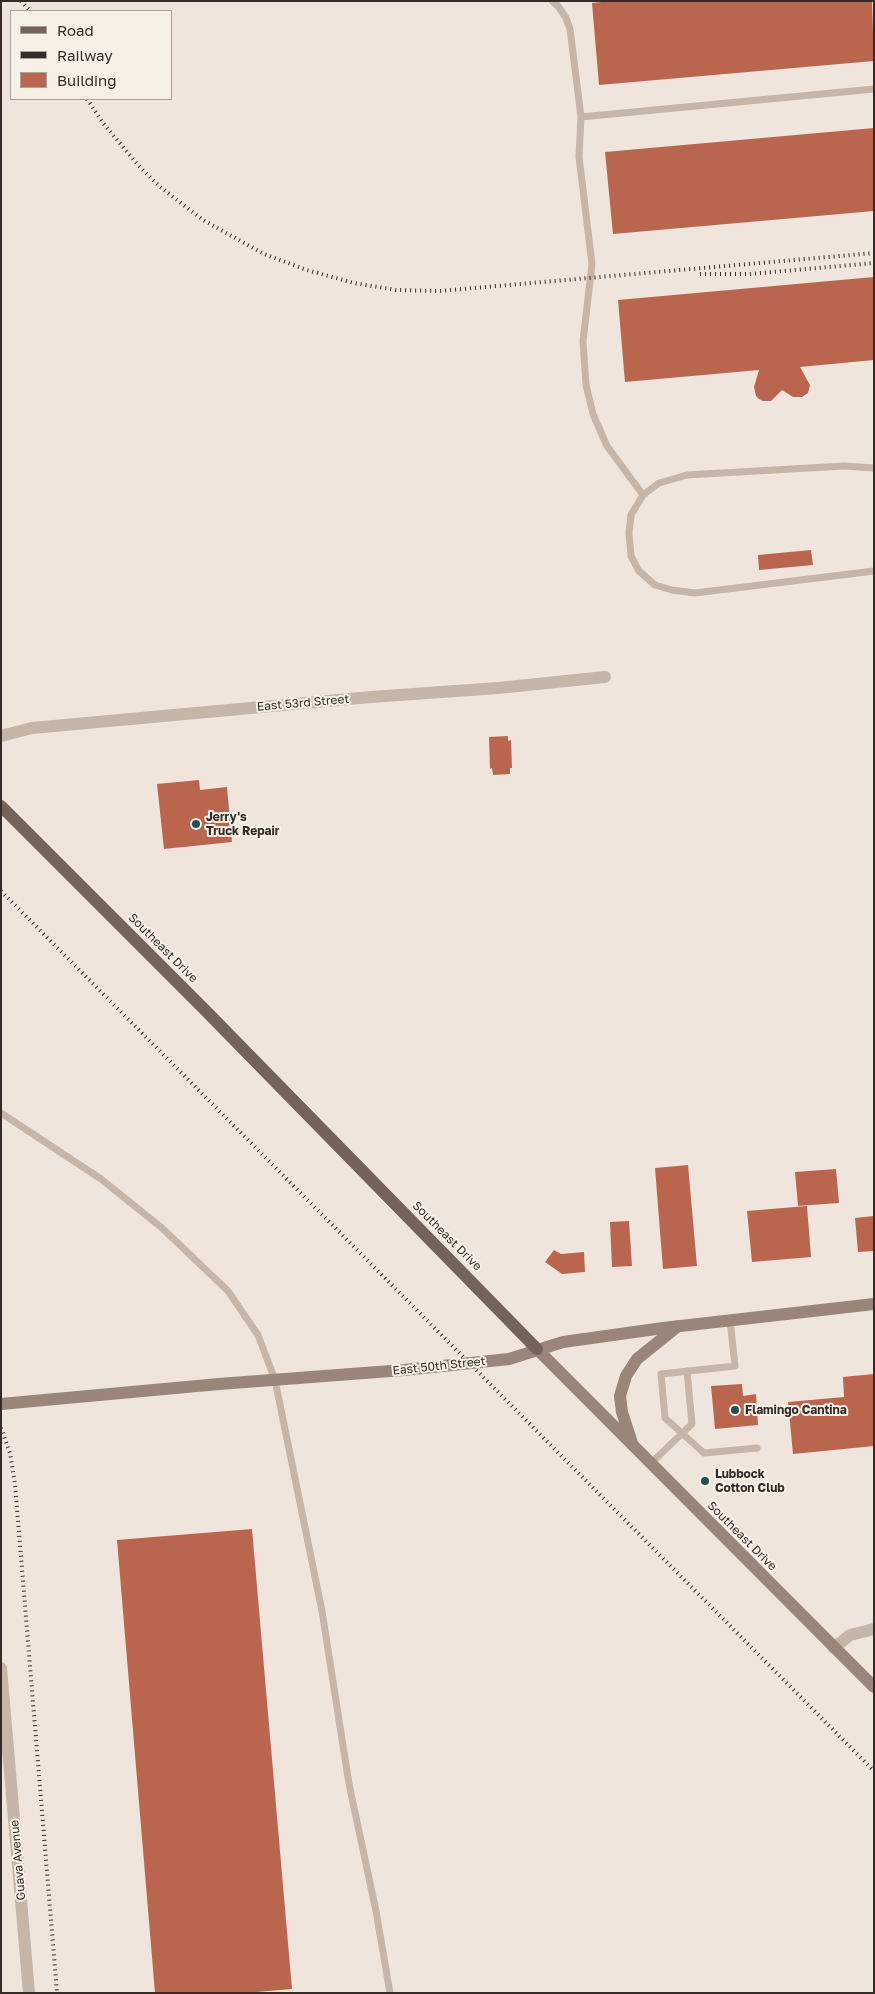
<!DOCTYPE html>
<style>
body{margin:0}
#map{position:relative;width:875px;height:1994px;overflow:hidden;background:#efe5dc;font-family:"Golos Text",sans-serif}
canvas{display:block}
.frame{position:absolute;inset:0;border:2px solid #342b28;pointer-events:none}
.legend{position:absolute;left:10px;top:10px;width:162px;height:90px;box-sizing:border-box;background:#f7f0e7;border:1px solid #a9a19b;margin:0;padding:6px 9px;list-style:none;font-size:15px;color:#342b28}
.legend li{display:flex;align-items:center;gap:10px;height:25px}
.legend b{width:25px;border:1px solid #a9a19b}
</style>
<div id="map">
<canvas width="875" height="1994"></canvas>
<div class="frame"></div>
<ul class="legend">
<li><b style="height:6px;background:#74635a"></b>Road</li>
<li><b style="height:6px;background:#342b28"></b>Railway</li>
<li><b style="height:14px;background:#ba664f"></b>Building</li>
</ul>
</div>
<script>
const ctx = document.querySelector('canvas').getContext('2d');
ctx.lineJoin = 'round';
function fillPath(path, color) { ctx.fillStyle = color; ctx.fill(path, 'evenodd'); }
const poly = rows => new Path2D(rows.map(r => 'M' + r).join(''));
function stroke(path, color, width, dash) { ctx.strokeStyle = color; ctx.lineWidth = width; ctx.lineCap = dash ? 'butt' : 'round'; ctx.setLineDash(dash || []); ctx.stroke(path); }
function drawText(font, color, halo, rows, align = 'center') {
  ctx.font = font + ' "Golos Text",sans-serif'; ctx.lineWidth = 4; ctx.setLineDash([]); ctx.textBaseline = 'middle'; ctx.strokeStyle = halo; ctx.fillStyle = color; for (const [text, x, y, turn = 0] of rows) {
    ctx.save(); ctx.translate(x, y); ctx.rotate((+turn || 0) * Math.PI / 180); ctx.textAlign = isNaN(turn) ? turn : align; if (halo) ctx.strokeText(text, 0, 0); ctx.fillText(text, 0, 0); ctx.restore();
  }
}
fillPath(poly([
 [611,1,872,1,874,61,599,85,592,3],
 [874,128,874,211,613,234,605,152],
 [874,277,874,360,800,367,810,385,808,393,802,397,793,397,782,390,771,401,763,401,759,399,756,396,754,387,759,370,625,382,618,300],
 [811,550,813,565,759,570,758,555],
 [508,736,508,741,511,740,512,768,510,768,510,774,493,775,492,768,490,769,489,737],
 [199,780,200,790,227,787,232,842,164,849,157,784],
 [688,1165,697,1266,663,1269,655,1168],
 [836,1169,839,1203,798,1206,795,1172],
 [807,1206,811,1257,752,1262,747,1211],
 [874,1216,874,1251,858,1252,855,1218],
 [629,1221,632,1266,612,1267,610,1222],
 [554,1250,561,1254,584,1252,585,1272,562,1274,545,1262],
 [874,1374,874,1446,793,1454,788,1402,844,1397,843,1377],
 [742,1384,743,1396,756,1394,758,1425,715,1429,711,1386],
 [252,1529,292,1989,245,1993,155,1993,117,1540]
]), '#ba664f');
stroke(poly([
 [552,1,558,6,566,18,570,29,581,117,579,157,592,264,583,341,586,385,593,414,607,446,643,495],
 [581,117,874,89],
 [874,468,844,466,687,475,659,483,643,495,631,515,629,533,631,556,639,571,655,585,672,590,695,593,874,571],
 [1,1113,101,1179,162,1228,228,1291,258,1335,275,1380,322,1611,349,1784,376,1911,390,1993],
 [730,1320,735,1366,661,1374,665,1418,704,1453,757,1448],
 [650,1464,692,1424,687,1371]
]), '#c6b5a9', 7);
stroke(poly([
 [1,736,32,728,371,697,498,688,605,677],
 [834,1648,850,1635,874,1629],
 [1,1668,29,1993]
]), '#c6b5a9', 12);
stroke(poly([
 [537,1349,874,1687],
 [1,1404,219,1384,404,1370,509,1359,563,1342,663,1328,874,1304],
 [632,1443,622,1412,620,1396,626,1376,637,1359,678,1326]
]), '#99857a', 12);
stroke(poly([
 [1,806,204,1009,537,1349]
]), '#74635a', 12);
stroke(poly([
 [21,1,30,11],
 [87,99,103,123,138,165,159,186,203,220,264,254,307,270,354,283,396,290,440,291,874,253],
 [700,274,750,274,874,263],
 [1,891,874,1771],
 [1,1428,10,1453,15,1484,57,1993]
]), '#342b28', 4, [1, 4]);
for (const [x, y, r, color] of [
 [196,824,5,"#224f51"],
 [735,1410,5,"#224f51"],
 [705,1481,5,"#224f51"]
]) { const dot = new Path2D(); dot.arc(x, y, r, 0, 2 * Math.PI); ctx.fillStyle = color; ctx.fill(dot); stroke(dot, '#f7f0e7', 2); }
drawText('12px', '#342b28', '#f7f0e7', [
 ["East 53rd Street",303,703,-5],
 ["Southeast Drive",163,948,45],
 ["Southeast Drive",447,1236,45],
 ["East 50th Street",439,1366,-6],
 ["Southeast Drive",742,1536,45],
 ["Guava Avenue",18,1860,-95]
]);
drawText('bold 12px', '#342b28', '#f7f0e7', [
 ["Jerry's",206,817],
 ["Truck Repair",206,831],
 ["Flamingo Cantina",745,1410],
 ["Lubbock",715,1474],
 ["Cotton Club",715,1488]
], 'left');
</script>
